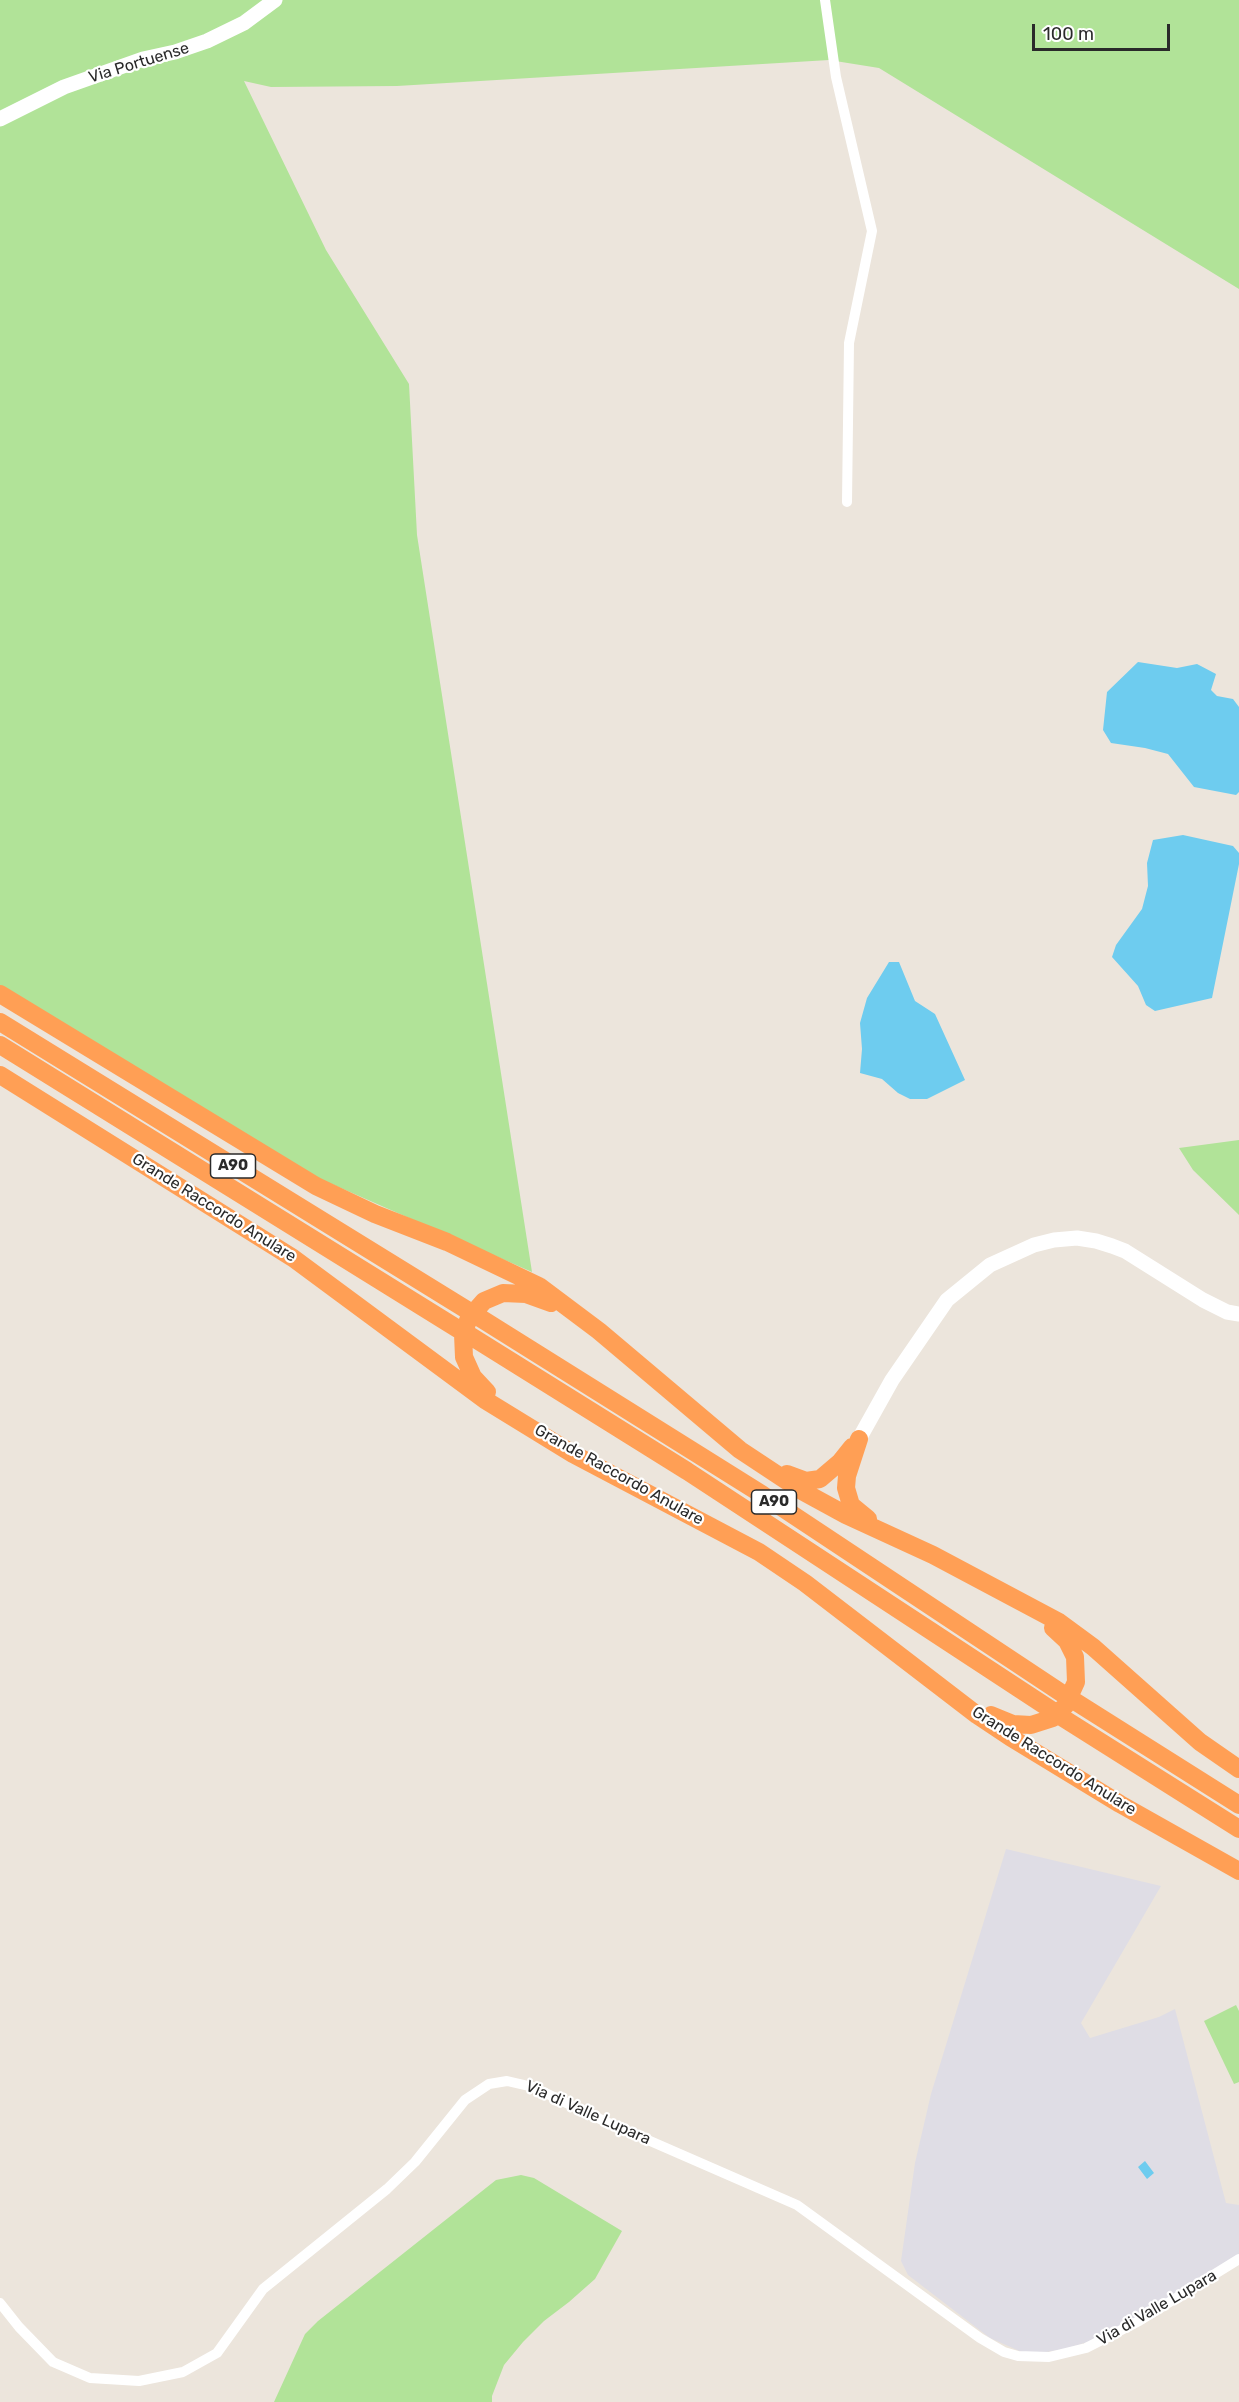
<!DOCTYPE html>
<style>
body{margin:0}
#map{position:relative;width:1239px;height:2402px;overflow:hidden;background:#ece5dc;font-family:Rubik,sans-serif}
canvas{display:block}
.scale{position:absolute;left:1032px;top:24px;width:138px;height:27px;box-sizing:border-box;border:3px solid #2a2a2a;border-top:0;padding-left:8px;font-size:18px;line-height:21px;white-space:nowrap;color:#2a2a2a;-webkit-text-stroke:4px #fff;paint-order:stroke}
</style>
<div id="map">
<canvas width="1239" height="2402"></canvas>
<div class="scale">100 m</div>
</div>
<script>
const ctx = document.querySelector('canvas').getContext('2d');
ctx.lineJoin = 'round';
function fillPath(path, color) { ctx.fillStyle = color; ctx.fill(path, 'evenodd'); }
const poly = rows => new Path2D(rows.map(r => 'M' + r).join(''));
function stroke(path, color, width, dash) { ctx.strokeStyle = color; ctx.lineWidth = width; ctx.lineCap = dash ? 'butt' : 'round'; ctx.setLineDash(dash || []); ctx.stroke(path); }
function drawText(font, color, halo, rows, align = 'center') {
  ctx.font = font + ' Rubik,sans-serif'; ctx.lineWidth = 4.5; ctx.setLineDash([]); ctx.textBaseline = 'middle'; ctx.strokeStyle = halo; ctx.fillStyle = color; for (const [text, x, y, turn = 0] of rows) {
    ctx.save(); ctx.translate(x, y); ctx.rotate((+turn || 0) * Math.PI / 180); ctx.textAlign = isNaN(turn) ? turn : align; if (halo) ctx.strokeText(text, 0, 0); ctx.fillText(text, 0, 0); ctx.restore();
  }
}
fillPath(poly([
 [1006,1849,1161,1886,1081,2023,1090,2038,1159,2017,1175,2009,1226,2203,1239,2205,1239,2254,1137,2318,1094,2340,1065,2349,1034,2354,1024,2353,990,2338,908,2275,901,2261,915,2163,931,2094]
]), '#dfdde5');
fillPath(poly([
 [0,0,1239,0,1239,289,879,68,829,60,397,86,271,87,244,81,326,250,409,384,417,535,532,1272,318,1178,0,986],
 [1239,1140,1239,1215,1193,1170,1179,1148],
 [1236,2005,1239,2011,1239,2082,1234,2084,1204,2021],
 [521,2175,534,2178,622,2231,595,2279,569,2302,544,2321,523,2342,504,2365,492,2396,492,2402,274,2402,305,2334,318,2321,496,2180]
]), '#b1e398');
fillPath(poly([
 [1138,662,1177,668,1197,664,1216,674,1211,690,1217,696,1233,699,1239,707,1239,792,1236,795,1194,787,1168,754,1145,748,1111,743,1103,730,1107,692],
 [1183,835,1233,846,1239,853,1239,864,1212,998,1155,1011,1146,1005,1138,986,1112,957,1116,945,1142,909,1148,886,1147,863,1153,840],
 [889,962,899,962,915,1001,935,1014,965,1080,927,1099,910,1099,898,1093,882,1079,860,1073,862,1049,860,1023,867,998],
 [1145,2161,1154,2173,1147,2179,1138,2167]
]), '#6eccef');
stroke(poly([
 [825,0,836,77,872,231,849,343,847,502],
 [0,2303,19,2327,53,2362,90,2378,139,2381,183,2372,217,2353,263,2289,387,2189,415,2162,465,2100,489,2084,507,2081,533,2087,602,2120,797,2205,980,2338,1004,2352,1018,2356,1049,2357,1086,2348,1139,2321,1239,2259]
]), '#fff', 10);
stroke(poly([
 [0,119,64,87,143,59,175,52,207,41,244,23,275,0],
 [859,1439,892,1380,947,1300,990,1265,1034,1245,1054,1240,1077,1238,1096,1241,1112,1246,1125,1251,1203,1300,1227,1312,1239,1314]
]), '#fff', 15);
stroke(poly([
 [0,994,316,1186,375,1214,447,1242,539,1286,599,1331,740,1450,802,1491,846,1515,933,1555,1059,1622,1093,1647,1200,1742,1239,1769],
 [0,1022,467,1310],
 [0,1045,458,1329],
 [0,1075,293,1258,485,1400,573,1454,759,1552,805,1583,977,1715,1010,1737,1120,1804,1239,1871],
 [477,1316,763,1495,1066,1696],
 [469,1335,687,1471,1053,1711],
 [487,1392,473,1377,464,1357,463,1334,469,1318,484,1301,503,1293,526,1294,551,1303],
 [859,1439,847,1476,846,1488,851,1505,868,1519],
 [787,1474,806,1481,820,1479,840,1462,852,1447],
 [1076,1702,1239,1805],
 [991,1715,1013,1724,1031,1725,1053,1718,1065,1706,1076,1682,1075,1657,1067,1641,1053,1628],
 [1063,1718,1239,1829]
]), '#ff9f55', 18);
for (const [x, y, w] of [
 [233,1166,45],
 [774,1502,45]
]) { const box = new Path2D(); box.roundRect(x - w / 2, y - 12, w, 24, 4.5); ctx.fillStyle = '#fff'; ctx.fill(box); stroke(box, '#2a2a2a', 1.5); }
drawText('bold 15px', '#2a2a2a', null, [
 ["A90",233,1166],
 ["A90",774,1502]
]);
drawText('16px', '#2a2a2a', '#fff', [
 ["Via Portuense",139,63,-17],
 ["Grande Raccordo Anulare",214,1208,32],
 ["Grande Raccordo Anulare",619,1475,29],
 ["Grande Raccordo Anulare",1054,1761,32],
 ["Via di Valle Lupara",588,2113,24],
 ["Via di Valle Lupara",1157,2308,-30]
]);
</script>
